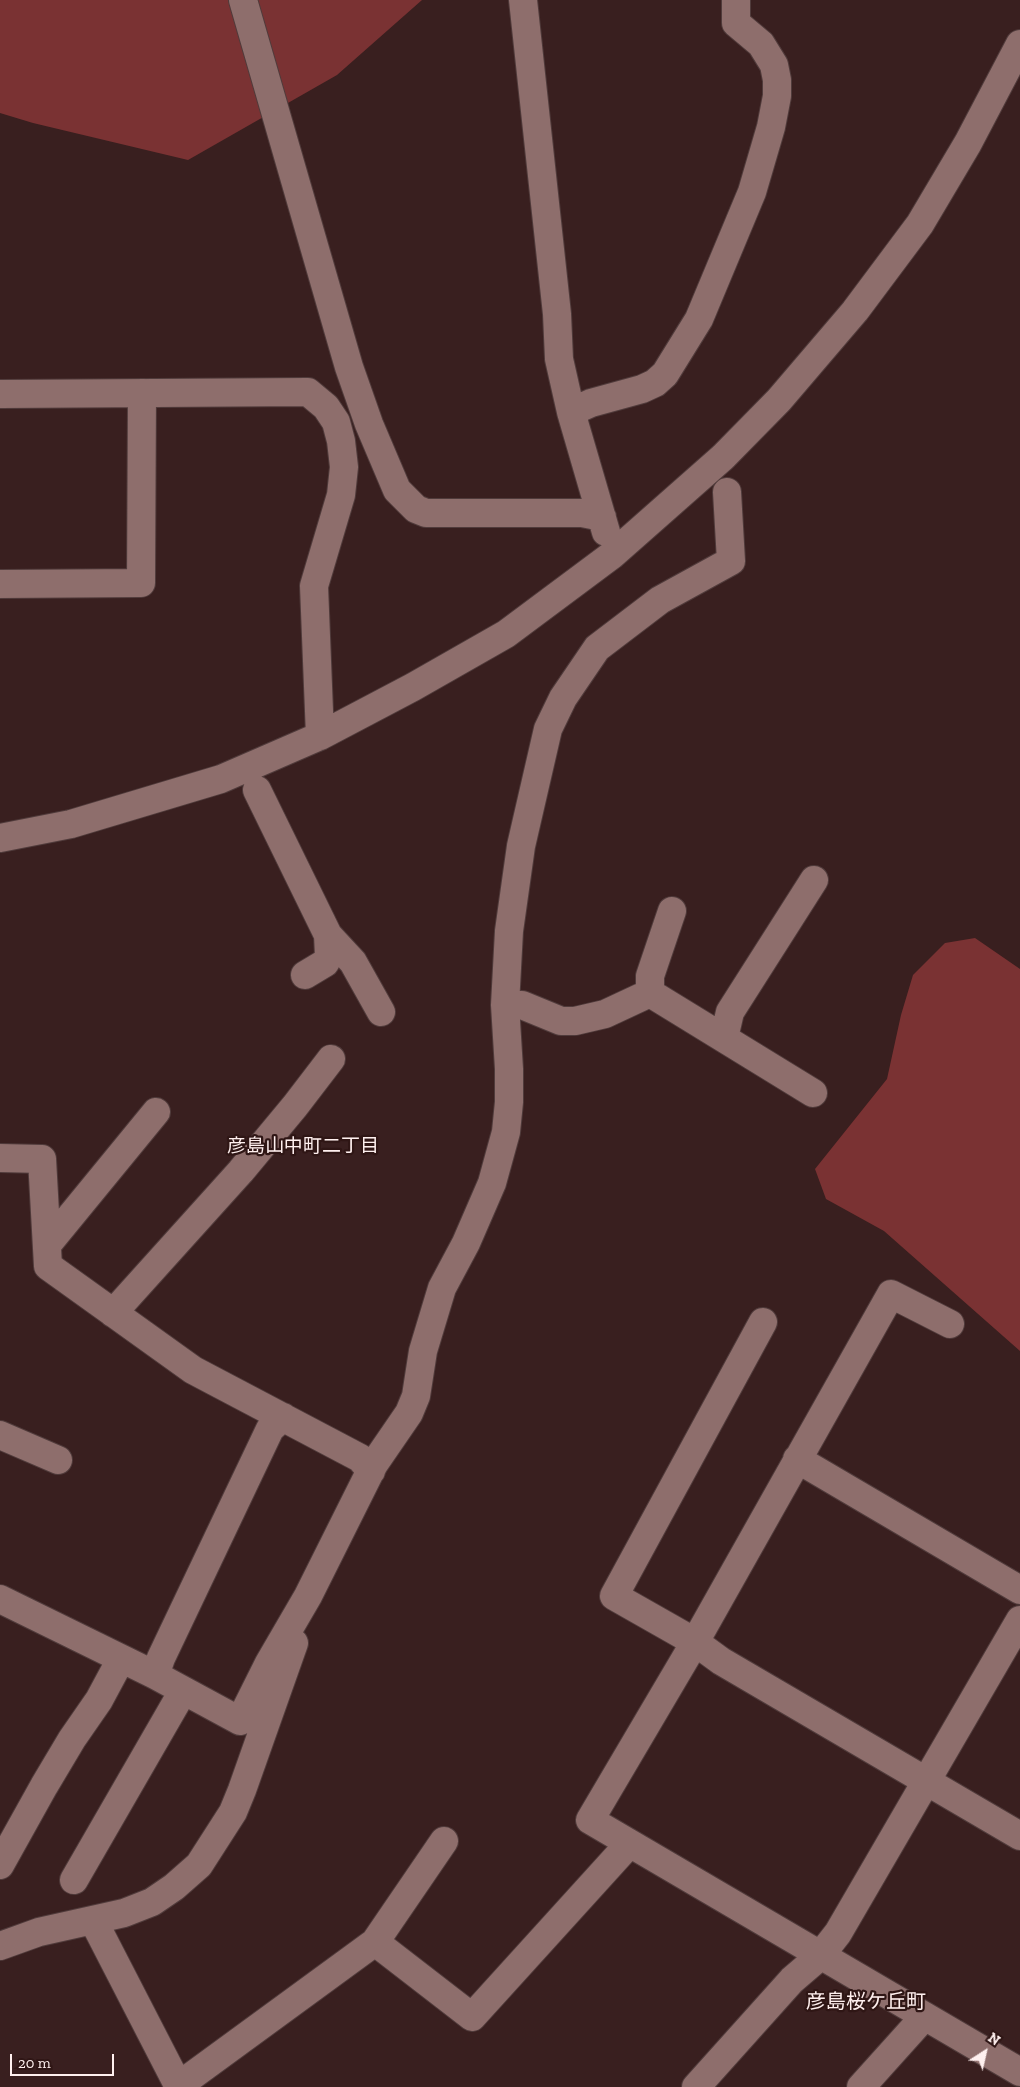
<!DOCTYPE html>
<meta charset="utf-8">
<style>
body{margin:0}
#map{position:relative;width:1020px;height:2087px;overflow:hidden;background:#391f1f;font-family:"Zilla Slab",serif}
canvas{display:block}
.north{position:absolute;left:960px;top:2027px;width:50px;height:50px;-webkit-text-stroke:4px #2f1615;paint-order:stroke;rotate:35deg;font-size:14px;font-weight:700;line-height:20px;text-align:center;color:#fff0ef}
.north::after{content:'';display:block;margin:auto;width:18px;height:22px;background:#fff0ef;clip-path:polygon(50% 0,100% 100%,50% 72%,0 100%)}
.scale{position:absolute;left:10px;top:2054px;width:104px;height:22px;box-sizing:border-box;border:2px solid #fff0ef;border-top:0;padding-left:6px;font-size:15px;line-height:18px;white-space:nowrap;color:#fff0ef;-webkit-text-stroke:4px #2f1615;paint-order:stroke}
</style>
<div id="map">
<canvas width="1020" height="2087"></canvas>
<div class="north">N</div>
<div class="scale">20 m</div>
</div>
<script>
const ctx = document.querySelector('canvas').getContext('2d');
ctx.lineJoin = 'round';
function fillPath(path, color) { ctx.fillStyle = color; ctx.fill(path, 'evenodd'); }
const poly = rows => new Path2D(rows.map(r => 'M' + r).join(''));
function stroke(path, color, width, dash) { ctx.strokeStyle = color; ctx.lineWidth = width; ctx.lineCap = dash ? 'butt' : 'round'; ctx.setLineDash(dash || []); ctx.stroke(path); }
function drawText(font, color, halo, rows, align = 'center') {
  ctx.font = font + ' "Zilla Slab","Noto Sans JP",serif'; ctx.lineWidth = 4.5; ctx.setLineDash([]); ctx.textBaseline = 'middle'; ctx.strokeStyle = halo; ctx.fillStyle = color; for (const [text, x, y, turn = 0] of rows) {
    ctx.save(); ctx.translate(x, y); ctx.rotate((+turn || 0) * Math.PI / 180); ctx.textAlign = isNaN(turn) ? turn : align; if (halo) ctx.strokeText(text, 0, 0); ctx.fillText(text, 0, 0); ctx.restore();
  }
}
fillPath(poly([
 [0,0,422,0,337,75,188,160,33,123,0,113],
 [975,938,1020,969,1020,1351,884,1231,826,1199,815,1169,887,1079,901,1015,913,975,945,943]
]), '#7a3233');
const minor = poly([
 [243,0,349,367,369,424,397,490,416,509,426,513,582,513,602,517],
 [523,0,557,314,559,359,571,412,606,532],
 [0,394,308,392,326,407,336,422,341,441,344,467,341,495,314,586,320,736],
 [571,412,591,403,642,389,655,383,665,374,699,319,752,192,771,127,777,96,777,80,774,65,761,44,736,23,736,0],
 [0,584,141,583,142,393],
 [257,790,328,935,329,956,325,963,305,975],
 [0,838,71,824,221,779,320,736,413,687,506,634,612,555,723,457,779,400,855,311,920,224,968,143,1020,44],
 [328,935,353,962,381,1012],
 [650,993,650,976,672,911],
 [505,1005,522,1005,561,1021,575,1021,605,1014,650,993,813,1093],
 [724,1038,730,1012,814,880],
 [0,1158,42,1159,48,1266,193,1370,360,1458,371,1471],
 [47,1245,156,1112],
 [113,1313,241,1171,295,1106,331,1059],
 [763,1322,614,1596,695,1642,721,1661,1020,1836],
 [950,1324,891,1294,695,1642,590,1820,1020,2072],
 [0,1435,58,1460],
 [797,1459,1020,1590],
 [0,1599,155,1675,240,1721,269,1663,308,1596,374,1464,409,1413,416,1396,423,1351,442,1288,466,1243,492,1183,506,1132,509,1102,509,1069,505,1005,509,931,521,846,548,729,563,698,597,648,660,600,731,561,727,492],
 [155,1675,161,1658,270,1429,283,1417],
 [0,1865,44,1786,72,1739,99,1700,121,1659],
 [74,1880,183,1691],
 [93,1920,179,2087],
 [375,1942,472,2017,629,1844],
 [0,1946,39,1932,124,1913,152,1902,174,1887,199,1865,233,1812,242,1790,294,1643],
 [178,2086,375,1942,444,1841],
 [696,2087,792,1980,820,1956,838,1933,1020,1620],
 [861,2087,924,2017]
]);
stroke(minor, '#503b3b', 30);
stroke(minor, '#8e6e6c', 28);
drawText('19px', '#fff0ef', '#2f1615', [
 ["彦島山中町二丁目",303,1147]
]);
drawText('20px', '#fff0ef', '#2f1615', [
 ["彦島桜ケ丘町",866,2002]
]);
</script>
